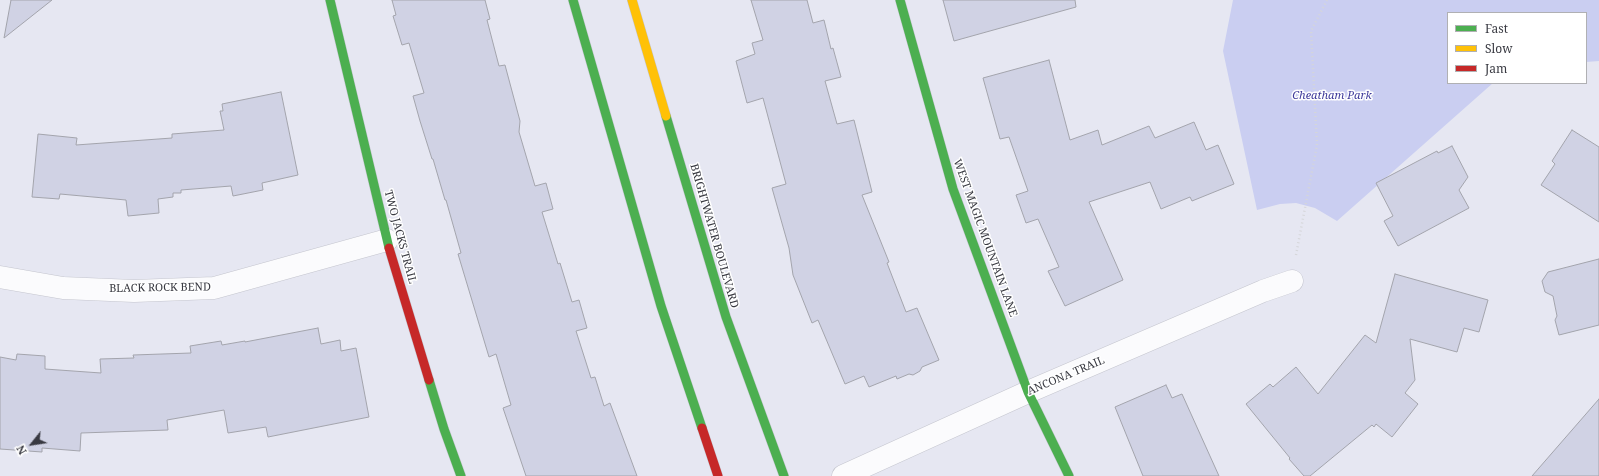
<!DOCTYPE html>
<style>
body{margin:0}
#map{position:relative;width:1599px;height:476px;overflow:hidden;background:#e6e7f2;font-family:"Noto Serif",serif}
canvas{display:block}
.legend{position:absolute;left:1447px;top:12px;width:140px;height:72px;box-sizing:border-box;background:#fff;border:1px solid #b0b0b3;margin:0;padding:5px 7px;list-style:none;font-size:12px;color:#393a42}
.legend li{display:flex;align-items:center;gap:8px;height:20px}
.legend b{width:20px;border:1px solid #b0b0b3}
.north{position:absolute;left:12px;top:424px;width:40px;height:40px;-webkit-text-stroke:3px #fff;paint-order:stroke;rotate:240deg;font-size:11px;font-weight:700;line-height:16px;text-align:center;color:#393a42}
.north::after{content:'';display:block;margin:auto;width:14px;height:18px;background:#393a42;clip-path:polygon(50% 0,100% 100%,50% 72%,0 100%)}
</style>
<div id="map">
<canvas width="1599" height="476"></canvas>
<ul class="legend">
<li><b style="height:5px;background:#4caf50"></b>Fast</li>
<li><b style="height:5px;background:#ffc107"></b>Slow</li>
<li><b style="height:5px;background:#c62828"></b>Jam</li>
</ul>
<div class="north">N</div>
</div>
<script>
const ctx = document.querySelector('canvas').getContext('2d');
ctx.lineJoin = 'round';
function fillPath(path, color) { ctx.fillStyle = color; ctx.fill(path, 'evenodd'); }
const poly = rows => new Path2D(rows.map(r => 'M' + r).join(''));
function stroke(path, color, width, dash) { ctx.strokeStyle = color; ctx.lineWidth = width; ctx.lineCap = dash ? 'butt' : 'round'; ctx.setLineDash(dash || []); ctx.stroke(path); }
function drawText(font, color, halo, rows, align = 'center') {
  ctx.font = font + ' "Noto Serif",serif'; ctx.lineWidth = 3; ctx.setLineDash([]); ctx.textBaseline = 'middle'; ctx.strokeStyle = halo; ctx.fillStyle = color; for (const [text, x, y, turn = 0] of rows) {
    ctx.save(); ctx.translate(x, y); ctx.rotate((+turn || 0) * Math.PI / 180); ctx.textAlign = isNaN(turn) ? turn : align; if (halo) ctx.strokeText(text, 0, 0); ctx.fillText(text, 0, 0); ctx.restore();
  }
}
fillPath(poly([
 [1233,0,1599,0,1599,61,1586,62,1586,13,1448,13,1448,83,1493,83,1337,221,1315,208,1296,203,1280,204,1257,210,1223,51]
]), '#cacef1');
const building = poly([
 [11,0,52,0,4,38,11,0],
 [392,0,485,0,490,19,487,20,499,66,505,65,520,121,519,132,535,186,546,183,553,209,542,212,558,264,560,263,572,302,579,300,587,328,576,331,591,378,595,377,604,406,610,403,637,476,526,476,503,408,511,405,496,354,489,357,458,254,461,253,446,200,445,200,433,159,432,159,420,121,413,96,424,93,409,43,402,45,393,16,396,15,392,0],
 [751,0,807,0,813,23,824,20,831,49,833,48,841,77,825,81,837,124,854,120,872,192,862,195,889,262,887,263,906,312,917,308,939,360,922,367,920,371,913,375,909,374,897,379,896,376,869,387,864,376,845,384,818,320,812,323,793,275,789,248,772,188,786,184,763,98,747,103,736,61,755,54,752,43,763,40,751,0],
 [943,0,1075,0,1076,7,954,41,943,0],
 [1049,60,1070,140,1098,130,1102,145,1149,126,1155,138,1194,122,1206,150,1218,145,1234,184,1192,201,1190,197,1161,209,1150,182,1089,202,1123,280,1065,306,1048,271,1059,267,1038,219,1026,223,1016,195,1028,191,1009,137,1000,139,983,78,1049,60],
 [281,92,298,175,262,183,263,190,233,196,231,186,181,190,181,193,173,193,173,197,158,199,159,213,128,216,126,200,60,194,59,199,32,197,38,134,77,138,76,145,172,138,172,134,224,130,220,111,223,111,222,104,281,92],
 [1572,130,1599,147,1599,222,1541,185,1555,164,1552,161,1572,130],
 [1452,146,1468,177,1459,190,1469,208,1398,246,1384,221,1393,216,1376,183,1437,151,1438,153,1452,146],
 [1599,259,1599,325,1559,335,1555,320,1557,316,1553,296,1545,292,1542,281,1548,272,1599,259],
 [1395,274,1488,300,1479,332,1464,328,1457,352,1410,339,1415,380,1405,393,1418,404,1392,437,1376,424,1374,427,1372,425,1310,476,1304,476,1289,459,1290,458,1246,404,1270,384,1273,387,1296,367,1318,394,1365,335,1376,343,1395,274],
 [318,328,321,344,340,340,341,351,356,348,369,417,268,437,266,427,228,433,224,410,167,420,168,430,81,433,80,451,42,448,42,452,0,449,0,357,16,360,17,354,45,356,45,369,101,373,100,359,134,358,133,355,191,353,190,346,221,341,222,345,245,341,245,342,318,328],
 [1166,385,1172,398,1182,394,1219,476,1143,476,1115,407,1166,385],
 [1599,399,1599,476,1532,476,1599,399]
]);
fillPath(building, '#d0d2e4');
stroke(building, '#a3a4ac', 1);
const street = poly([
 [0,277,63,288,134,291,214,288,387,240],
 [843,476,1028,392,1263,291,1292,281]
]);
const fast = poly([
 [330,0,389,248],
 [573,0,661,306,702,428],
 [900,0,953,189,1028,392,1069,476],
 [666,116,726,317,784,476],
 [429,380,444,429,461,476]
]);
const slow = poly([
 [632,0,666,116]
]);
const jam = poly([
 [389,248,429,380],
 [702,428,718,476]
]);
stroke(street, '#c4c5ce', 23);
stroke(fast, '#c4c5ce', 10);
stroke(slow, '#c4c5ce', 10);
stroke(jam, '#c4c5ce', 10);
stroke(poly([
 [1296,255,1317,145,1311,31,1327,0]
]), '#d5d6d9', 2.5, [1, 3]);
stroke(street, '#fbfbfd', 22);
stroke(fast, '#4caf50', 9);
stroke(slow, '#ffc107', 9);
stroke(jam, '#c62828', 9);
drawText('italic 11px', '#3d399a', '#fff', [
 ["Cheatham Park",1332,96]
]);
drawText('11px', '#393a42', '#fff', [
 ["BRIGHTWATER BOULEVARD",714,236,74],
 ["TWO JACKS TRAIL",400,237,75],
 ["WEST MAGIC MOUNTAIN LANE",985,238,70],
 ["BLACK ROCK BEND",160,288,-1],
 ["ANCONA TRAIL",1066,376,-23]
]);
</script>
